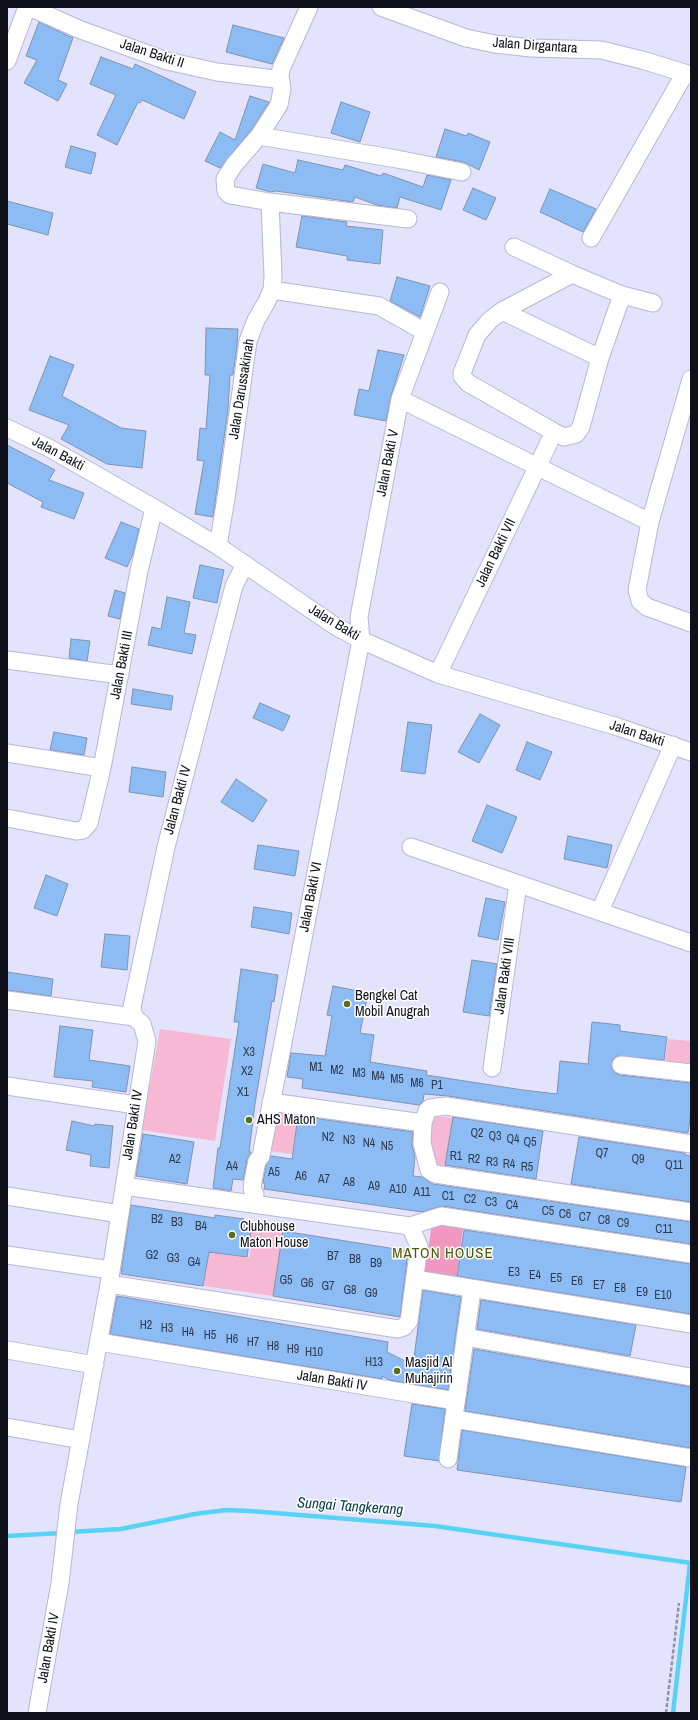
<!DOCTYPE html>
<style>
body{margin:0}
#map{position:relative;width:698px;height:1720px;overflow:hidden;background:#e3e3fd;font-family:"Archivo Narrow",sans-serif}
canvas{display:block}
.frame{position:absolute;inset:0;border:8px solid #10101b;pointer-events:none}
</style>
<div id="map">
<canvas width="698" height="1720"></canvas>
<div class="frame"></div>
</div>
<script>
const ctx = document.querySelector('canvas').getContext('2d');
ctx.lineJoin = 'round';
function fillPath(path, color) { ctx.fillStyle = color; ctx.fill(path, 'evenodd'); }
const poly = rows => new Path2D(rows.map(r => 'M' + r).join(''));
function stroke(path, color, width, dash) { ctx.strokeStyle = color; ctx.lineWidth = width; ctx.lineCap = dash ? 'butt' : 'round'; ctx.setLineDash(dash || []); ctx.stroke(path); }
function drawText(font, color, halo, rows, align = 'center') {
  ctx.font = font + ' "Archivo Narrow",sans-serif'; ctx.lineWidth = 3; ctx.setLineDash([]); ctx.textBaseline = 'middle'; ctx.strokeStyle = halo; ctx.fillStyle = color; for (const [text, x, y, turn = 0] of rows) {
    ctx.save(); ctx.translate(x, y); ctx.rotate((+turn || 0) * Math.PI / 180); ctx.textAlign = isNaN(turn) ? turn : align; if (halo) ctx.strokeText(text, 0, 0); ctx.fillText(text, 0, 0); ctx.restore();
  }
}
fillPath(poly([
 [160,1029,231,1039,215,1141,142,1130],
 [668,1039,691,1041,691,1072,664,1068],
 [276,1111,298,1114,292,1154,270,1151],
 [438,1116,453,1118,445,1167,435,1165,427,1124,432,1118],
 [252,1223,276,1226,283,1231,273,1296,204,1286,210,1245,221,1254,249,1258,251,1248,248,1247]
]), '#f7b8d3');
fillPath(poly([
 [432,1223,463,1228,456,1281,424,1277]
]), '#f198c1');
stroke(poly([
 [70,1532,121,1529,195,1514,226,1510,250,1511,435,1526,691,1563],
 [7,1536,62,1533],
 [673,1713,690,1563]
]), '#58d2f5', 4.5);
const building = poly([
 [39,22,73,38,58,80,67,84,58,101,24,83,37,60,26,56,39,22],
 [233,25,284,38,272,64,226,52,233,25],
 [101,57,133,69,135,64,196,92,184,119,142,100,140,103,138,102,117,145,97,135,116,95,90,84,101,57],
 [250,96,269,102,251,130,220,168,205,161,220,132,235,140,250,96],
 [341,102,370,112,360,142,331,133,341,102],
 [445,129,467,136,468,133,490,142,479,170,464,162,436,157,445,129],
 [71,146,96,153,91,174,65,167,71,146],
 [298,160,343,170,345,165,381,176,383,173,423,187,427,175,451,180,441,210,400,197,397,208,377,205,355,197,353,202,276,191,271,192,256,188,263,164,295,173,298,160],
 [473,188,496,198,486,220,463,210,473,188],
 [550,189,596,209,583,232,540,212,550,189],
 [7,201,53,213,48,235,7,224,7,201],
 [302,216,347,222,346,226,383,230,380,264,347,260,347,256,296,247,302,216],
 [397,277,430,286,420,317,390,301,397,277],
 [206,328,238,329,237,345,233,375,230,375,228,409,213,517,195,514,204,461,197,460,200,428,206,429,210,375,205,375,206,328],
 [378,350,404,355,391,396,386,421,354,415,359,389,369,391,378,350],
 [50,356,74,365,62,396,121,428,146,431,142,468,107,464,61,439,69,425,29,410,50,356],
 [7,445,55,470,49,480,84,493,74,519,41,507,43,502,7,483,7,445],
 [121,522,139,529,133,554,127,567,105,558,121,522],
 [200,565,224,570,217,603,193,598,200,565],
 [115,590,125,593,120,619,108,616,115,590],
 [167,597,190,602,184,633,196,635,192,654,148,645,152,627,161,629,167,597],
 [71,639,90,641,87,661,69,658,71,639],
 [133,689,173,696,171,710,131,704,133,689],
 [260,703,290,716,283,731,253,718,260,703],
 [480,714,500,725,479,763,458,752,480,714],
 [408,722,432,725,425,774,401,771,408,722],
 [54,732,87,738,84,755,50,750,54,732],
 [527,742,552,752,540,780,516,770,527,742],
 [132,767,166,772,163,797,129,792,132,767],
 [236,779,267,800,253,822,221,802,236,779],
 [487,805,517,817,502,853,472,841,487,805],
 [568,836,612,845,607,868,564,859,568,836],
 [258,845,299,851,295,876,254,869,258,845],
 [46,875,68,884,57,916,34,908,46,875],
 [486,898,505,902,498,940,478,936,486,898],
 [254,907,292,913,289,934,251,927,254,907],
 [105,934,130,936,127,970,101,967,105,934],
 [472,960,497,964,489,1016,463,1012,472,960],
 [241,969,278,975,274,1002,272,1001,255,1104,249,1152,251,1152,247,1159,243,1180,233,1179,231,1191,213,1188,218,1148,220,1148,239,1022,234,1022,241,969],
 [7,972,53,979,51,996,7,990,7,972],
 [333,986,368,993,360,1033,374,1035,370,1062,427,1071,426,1075,523,1090,557,1094,560,1061,588,1064,592,1022,620,1025,620,1031,667,1037,664,1060,617,1056,613,1059,612,1069,615,1073,620,1075,691,1083,691,1112,688,1133,448,1096,424,1094,423,1101,419,1105,302,1088,303,1079,287,1077,291,1053,325,1056,332,1016,327,1015,333,986],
 [60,1026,93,1030,89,1060,130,1066,126,1092,92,1087,93,1081,54,1077,60,1026],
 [298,1116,413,1132,412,1145,415,1157,413,1176,422,1177,433,1184,691,1222,691,1244,442,1206,422,1212,264,1189,265,1184,263,1183,266,1165,271,1156,292,1159,298,1116],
 [453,1117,543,1131,536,1179,445,1165,453,1117],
 [72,1121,94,1126,95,1124,113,1126,109,1168,90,1166,91,1155,66,1150,72,1121],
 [143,1134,194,1142,187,1184,136,1176,143,1134],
 [579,1137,685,1153,685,1155,691,1156,691,1202,571,1184,579,1137],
 [131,1205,215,1218,215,1215,244,1219,243,1222,252,1223,247,1257,209,1252,203,1286,121,1274,131,1205],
 [464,1230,691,1264,691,1314,457,1276,464,1230],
 [283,1231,408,1251,400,1317,273,1296,283,1231],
 [423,1290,461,1297,448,1390,389,1380,382,1376,382,1379,110,1334,117,1296,388,1342,387,1352,413,1365,423,1290],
 [481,1300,636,1325,630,1356,477,1329,481,1300],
 [474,1349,691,1387,691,1448,465,1411,474,1349],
 [412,1404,445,1409,439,1461,404,1456,412,1404],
 [462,1430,686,1467,681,1502,457,1470,462,1430]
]);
fillPath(building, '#8dbcf4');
stroke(building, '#7f93ac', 1);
const minor = poly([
 [29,7,81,30,167,61,217,72,275,79,280,75],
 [381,7,466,38,495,44,531,48,601,50,642,60,691,75],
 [7,61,27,7],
 [259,136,397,159,462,172],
 [270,202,408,219],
 [591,238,685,73],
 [514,247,572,274,622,295,653,303],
 [572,274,502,311,490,320,477,335,462,373,462,376,468,383,554,432,564,437,576,434,581,427,600,358,622,295],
 [272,290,379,306,425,332],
 [502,311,600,358],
 [691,379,650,522,637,590,640,601,647,607,691,623],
 [400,399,650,522],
 [7,428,49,448,154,508,218,546,335,626,361,640,438,674,618,727,691,752],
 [218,546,227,492,248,341,256,320,266,303,272,290,273,276,270,202,230,195,226,191,225,179,234,165,259,136,279,105,282,89,280,75,281,69,309,7],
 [7,660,120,675],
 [438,674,554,432],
 [7,753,102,768],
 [7,818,76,831,83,830,89,823,102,768,139,571,154,508],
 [411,847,691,943],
 [600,911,673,745],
 [7,1000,134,1017],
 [621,1065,691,1073],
 [492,1068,518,884],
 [7,1086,136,1105],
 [271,1102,423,1123],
 [691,1144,446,1106,430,1108,427,1111,423,1123,422,1143,429,1170,435,1174,691,1212],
 [124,1186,410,1226,441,1216,691,1254],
 [7,1196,120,1214],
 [254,1204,255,1194,252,1189,253,1181,257,1161,261,1156,361,640,359,617,400,399,440,292],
 [7,1255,111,1270],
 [415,1279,691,1324],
 [109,1284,398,1329,404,1327,409,1321,419,1246,410,1226],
 [465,1337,691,1377],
 [99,1342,456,1401],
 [7,1350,95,1365],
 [454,1419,691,1458],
 [7,1427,81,1440],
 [448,1459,471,1297],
 [37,1713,60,1583,69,1504,109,1284,147,1041,142,1024,134,1017,132,1007,166,847,234,586,245,564]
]);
stroke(minor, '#b7b7d6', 19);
stroke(poly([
 [666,1713,679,1603]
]), '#9292a6', 2.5, [4, 2]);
stroke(minor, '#fff', 17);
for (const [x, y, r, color] of [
 [347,1004,4,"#5a6d1b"],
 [249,1120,4,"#5a6d1b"],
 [232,1235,4,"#5a6d1b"],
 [397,1371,4,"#5a6d1b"]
]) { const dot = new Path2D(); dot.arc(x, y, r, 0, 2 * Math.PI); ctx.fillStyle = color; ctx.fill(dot); stroke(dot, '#fff', 1.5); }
drawText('12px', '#2f3b51', null, [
 ["X3",249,1053],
 ["M1",316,1068],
 ["M2",337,1071],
 ["X2",247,1072],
 ["M3",359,1074],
 ["M4",378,1077],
 ["M5",397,1080],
 ["M6",417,1084],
 ["P1",437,1086],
 ["X1",243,1093],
 ["Q2",477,1134],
 ["Q3",495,1137],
 ["N2",328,1138],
 ["Q4",513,1140],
 ["N3",349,1141],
 ["Q5",530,1143],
 ["N4",369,1144],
 ["N5",387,1147],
 ["Q7",602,1154],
 ["R1",456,1157],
 ["A2",175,1160],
 ["R2",474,1160],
 ["Q9",638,1160],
 ["R3",492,1163],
 ["R4",509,1165],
 ["Q11",674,1166],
 ["A4",232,1167],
 ["R5",527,1168],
 ["A5",274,1173],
 ["A6",301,1177],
 ["A7",324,1180],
 ["A8",349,1183],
 ["A9",374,1187],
 ["A10",398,1190],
 ["A11",422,1193],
 ["C1",448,1197],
 ["C2",470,1200],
 ["C3",491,1203],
 ["C4",512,1206],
 ["C5",548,1212],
 ["C6",565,1215],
 ["C7",585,1218],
 ["B2",157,1220],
 ["C8",604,1221],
 ["B3",177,1223],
 ["C9",623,1224],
 ["B4",201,1227],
 ["C11",664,1230],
 ["G2",152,1256],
 ["B7",333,1257],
 ["G3",173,1259],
 ["B8",355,1260],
 ["G4",194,1263],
 ["B9",376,1264],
 ["E3",514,1273],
 ["E4",535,1276],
 ["E5",556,1279],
 ["G5",286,1281],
 ["E6",577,1282],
 ["G6",307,1284],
 ["E7",599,1286],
 ["G7",328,1287],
 ["E8",620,1289],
 ["G8",350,1291],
 ["E9",642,1293],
 ["G9",371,1294],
 ["E10",663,1296],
 ["H2",146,1326],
 ["H3",167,1329],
 ["H4",188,1333],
 ["H5",210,1336],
 ["H6",232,1340],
 ["H7",253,1343],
 ["H8",273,1347],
 ["H9",293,1350],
 ["H10",314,1353],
 ["H13",374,1363]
]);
drawText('14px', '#10101b', '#fff', [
 ["Jalan Dirgantara",535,46,4],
 ["Jalan Bakti II",152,54,18],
 ["Jalan Darussakinah",242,389,-81],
 ["Jalan Bakti",58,454,28],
 ["Jalan Bakti V",388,463,-79],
 ["Jalan Bakti VII",496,553,-64],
 ["Jalan Bakti",334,623,31],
 ["Jalan Bakti III",122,665,-79],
 ["Jalan Bakti",637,734,18],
 ["Jalan Bakti IV",178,800,-75],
 ["Jalan Bakti VI",311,897,-79],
 ["Jalan Bakti VIII",505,976,-82],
 ["Jalan Bakti IV",133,1125,-81],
 ["Jalan Bakti IV",332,1381,9],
 ["Jalan Bakti IV",49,1648,-80]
]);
drawText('14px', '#10101b', '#fff', [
 ["Bengkel Cat",355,996],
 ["Mobil Anugrah",355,1012],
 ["AHS Maton",257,1120],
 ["Clubhouse",240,1227],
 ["Maton House",240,1243],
 ["Masjid Al",405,1363],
 ["Muhajirin",405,1379]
], 'left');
ctx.letterSpacing = '1px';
drawText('15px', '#495a0b', '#fff', [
 ["MATON HOUSE",443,1254]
]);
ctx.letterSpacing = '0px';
drawText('italic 15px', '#003a48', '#fff', [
 ["Sungai Tangkerang",350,1507,4]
]);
</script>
